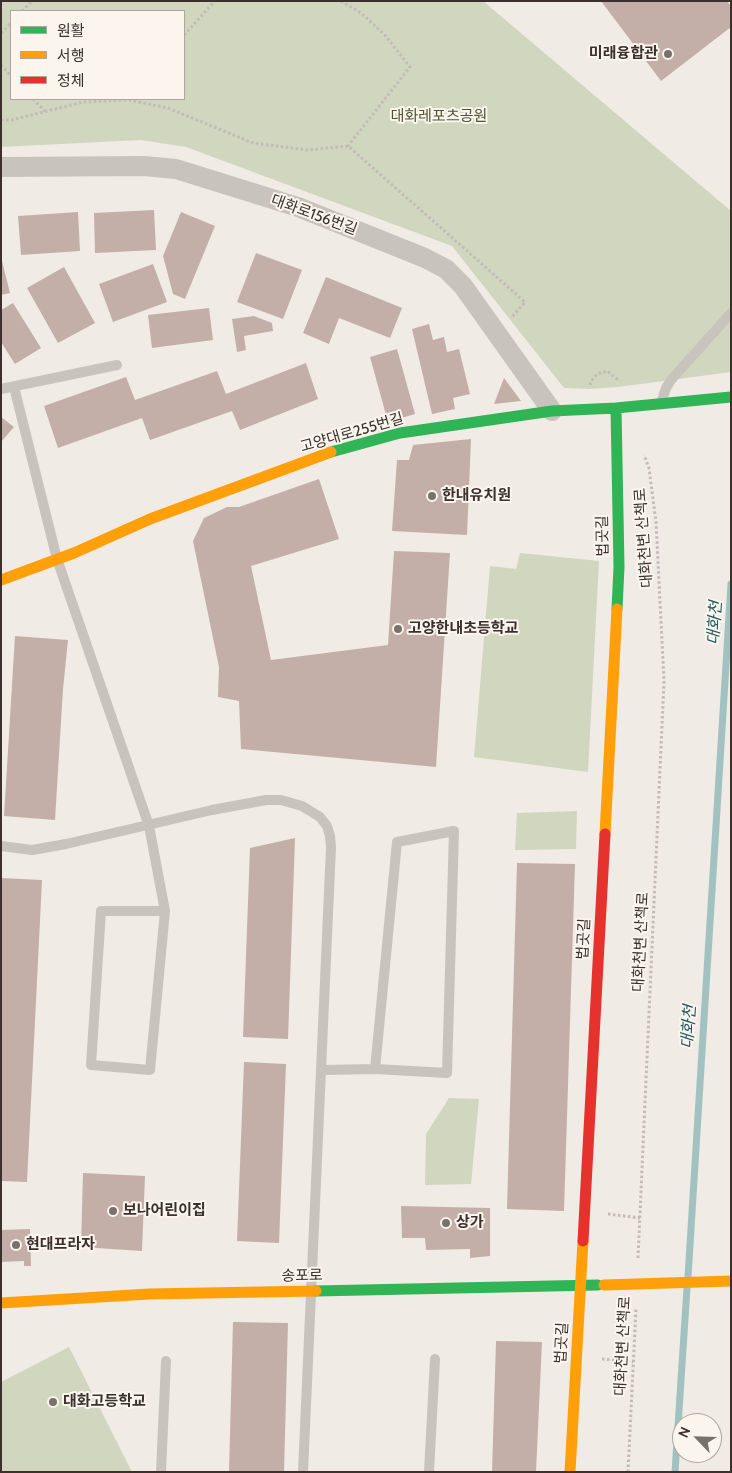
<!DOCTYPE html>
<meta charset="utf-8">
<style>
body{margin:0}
#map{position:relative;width:732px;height:1473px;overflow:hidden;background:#f0ebe5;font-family:Cabin,"Noto Sans KR",sans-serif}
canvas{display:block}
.frame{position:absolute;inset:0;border:2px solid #3b302b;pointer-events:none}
.legend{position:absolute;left:10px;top:10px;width:175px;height:90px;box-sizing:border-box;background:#fbf5ee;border:1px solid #aea6a0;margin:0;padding:6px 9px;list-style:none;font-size:15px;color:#3b302b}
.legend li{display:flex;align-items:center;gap:10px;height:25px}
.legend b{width:25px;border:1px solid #aea6a0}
.north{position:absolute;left:672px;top:1413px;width:50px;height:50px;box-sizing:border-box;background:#fbf5ee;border:1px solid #aea6a0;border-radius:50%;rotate:294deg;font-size:14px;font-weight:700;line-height:20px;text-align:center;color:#3b302b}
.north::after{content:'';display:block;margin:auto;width:18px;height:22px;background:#7a716c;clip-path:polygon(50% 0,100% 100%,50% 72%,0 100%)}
</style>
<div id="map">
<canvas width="732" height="1473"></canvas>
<div class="frame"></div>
<ul class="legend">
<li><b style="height:6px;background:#30b455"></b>원활</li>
<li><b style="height:6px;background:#ff9f0a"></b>서행</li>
<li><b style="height:6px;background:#e5322d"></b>정체</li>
</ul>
<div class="north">N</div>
</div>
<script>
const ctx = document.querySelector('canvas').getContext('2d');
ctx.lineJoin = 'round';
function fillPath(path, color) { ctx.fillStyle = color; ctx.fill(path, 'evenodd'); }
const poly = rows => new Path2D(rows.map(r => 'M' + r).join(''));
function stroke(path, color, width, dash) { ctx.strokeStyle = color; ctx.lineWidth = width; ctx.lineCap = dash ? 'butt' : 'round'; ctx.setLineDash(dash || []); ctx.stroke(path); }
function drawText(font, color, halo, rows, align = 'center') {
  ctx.font = font + ' Cabin,"Noto Sans KR",sans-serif'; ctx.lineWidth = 4; ctx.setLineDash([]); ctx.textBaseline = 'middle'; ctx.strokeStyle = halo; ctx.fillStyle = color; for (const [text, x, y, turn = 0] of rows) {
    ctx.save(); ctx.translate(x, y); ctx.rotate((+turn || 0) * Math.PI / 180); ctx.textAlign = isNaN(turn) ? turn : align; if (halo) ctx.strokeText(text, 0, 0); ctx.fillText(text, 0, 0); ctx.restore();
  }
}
fillPath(poly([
 [1,1,483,1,731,211,731,372,618,387,589,389,564,388,452,246,186,147,141,140,1,147],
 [11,11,184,11,184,99,11,99],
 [520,553,599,561,588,772,474,757,490,566,516,569],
 [577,811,576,849,515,850,517,813],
 [449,1098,479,1099,471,1184,425,1185,426,1134],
 [69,1347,132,1472,1,1472,1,1382]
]), '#d1d6bf');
stroke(poly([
 [688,1277,731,584],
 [675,1472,687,1288]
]), '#a1c2c1', 7);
fillPath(poly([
 [601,1,727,1,731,6,731,27,661,81],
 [154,210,156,250,95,253,94,213],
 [78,212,80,251,21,255,18,216],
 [181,212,215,226,185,299,173,294,163,256],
 [256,253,302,270,283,319,237,302],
 [1,257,10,293,1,295],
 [153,264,167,302,113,322,99,284],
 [64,267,95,323,58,343,27,288],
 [326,277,402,308,390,338,339,318,329,344,303,333],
 [13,303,41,348,15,364,1,342,1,310],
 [209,308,213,340,152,348,148,315],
 [254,316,272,323,273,331,244,336,246,350,237,352,232,319],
 [429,324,433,340,444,337,447,352,459,349,470,394,453,398,455,409,432,414,412,329],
 [397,349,415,414,388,422,370,357],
 [306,363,318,399,240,430,232,411,150,440,142,418,58,448,44,406,126,377,135,400,217,371,226,394],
 [504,378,521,401,494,404],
 [1,417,14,427,1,442],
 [471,439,467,535,392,531,397,460,409,460,413,445],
 [319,479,339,539,251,566,271,660,388,645,394,551,450,553,436,767,241,749,239,701,218,697,219,667,193,541,204,518,227,507,239,507],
 [15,636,68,640,63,689,55,820,4,816],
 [295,838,288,1039,243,1037,250,848],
 [517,863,575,864,564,1211,507,1209],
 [1,878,42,880,27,1182,1,1181],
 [244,1062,286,1064,279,1243,237,1241],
 [83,1173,145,1176,142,1251,81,1247],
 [401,1206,490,1208,490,1256,470,1258,470,1249,426,1250,425,1238,402,1238],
 [30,1229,31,1266,24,1266,24,1261,1,1262,1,1230],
 [233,1322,288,1323,284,1472,229,1472],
 [496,1341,542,1342,536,1472,492,1472]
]), '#c3afa7');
stroke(poly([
 [341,1,361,13,385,35,410,67,348,146],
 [22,11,32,1],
 [1,33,11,23],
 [184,35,215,1],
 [1,65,11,76],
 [33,99,45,111],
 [1,120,12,120,83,102,129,100,168,108,253,143,308,150,348,146,525,302,511,318],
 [590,385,591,381,597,374,607,371,617,379,617,382],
 [608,1214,640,1218],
 [638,1258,664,681,656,522,649,468,644,455],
 [602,1359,633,1362],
 [628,1472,636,1309]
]), '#c2bbb6', 3, [2.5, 2.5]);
stroke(poly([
 [14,387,57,559,149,826,165,911,150,1070,91,1065,101,911,165,911],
 [1,389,117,365],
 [661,403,666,388,671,380,731,313],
 [1,846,32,850,66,844,212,810,266,800,281,800,302,806,320,817,327,826,330,836,331,847,303,1472],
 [321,1070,375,1069,447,1073,454,831,397,842,375,1069],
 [161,1472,166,1361],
 [429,1472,435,1359]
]), '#c9c3be', 10);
stroke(poly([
 [1,167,144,166,176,169,298,207,425,258,446,269,463,286,552,411]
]), '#c9c3be', 20);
stroke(poly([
 [616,408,619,567,617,609],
 [331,452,400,433,552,411,616,408,731,397],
 [316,1291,598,1285]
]), '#30b455', 11);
stroke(poly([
 [1,580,74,553,150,519,331,452],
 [605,834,617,609],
 [1,1303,149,1294,316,1291],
 [570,1472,583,1241]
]), '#ff9f0a', 11);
stroke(poly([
 [583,1241,605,834]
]), '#e5322d', 11);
stroke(poly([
 [604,1285,731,1281]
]), '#ff9f0a', 11);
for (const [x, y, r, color] of [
 [668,54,5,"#7a716c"],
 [432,496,5,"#7a716c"],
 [398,629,5,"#7a716c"],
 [113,1211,5,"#7a716c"],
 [446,1223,5,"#7a716c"],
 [16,1245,5,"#7a716c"],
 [53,1402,5,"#7a716c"]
]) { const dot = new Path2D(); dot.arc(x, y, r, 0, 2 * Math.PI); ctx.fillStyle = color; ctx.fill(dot); stroke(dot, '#fbf5ee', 2); }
drawText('bold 15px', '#3b302b', '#fbf5ee', [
 ["미래융합관",658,54,"right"],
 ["한내유치원",442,496],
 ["고양한내초등학교",408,629],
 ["보나어린이집",123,1211],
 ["상가",456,1223],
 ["현대프라자",26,1245],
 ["대화고등학교",63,1402]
], 'left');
drawText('15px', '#4a5a2e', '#fbf5ee', [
 ["대화레포츠공원",439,117]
]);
drawText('15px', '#3b302b', '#fbf5ee', [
 ["대화로156번길",314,215,20],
 ["고양대로255번길",352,433,-16],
 ["법곳길",603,536,-91],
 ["대화천변 산책로",644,538,-94],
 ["법곳길",584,939,-87],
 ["대화천변 산책로",641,942,-87],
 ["송포로",302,1276,-1],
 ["법곳길",562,1343,-87],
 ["대화천변 산책로",623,1346,-87]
]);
drawText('italic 16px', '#1f5a5e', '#fbf5ee', [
 ["대화천",715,623,-86],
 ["대화천",689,1027,-86]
]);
</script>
